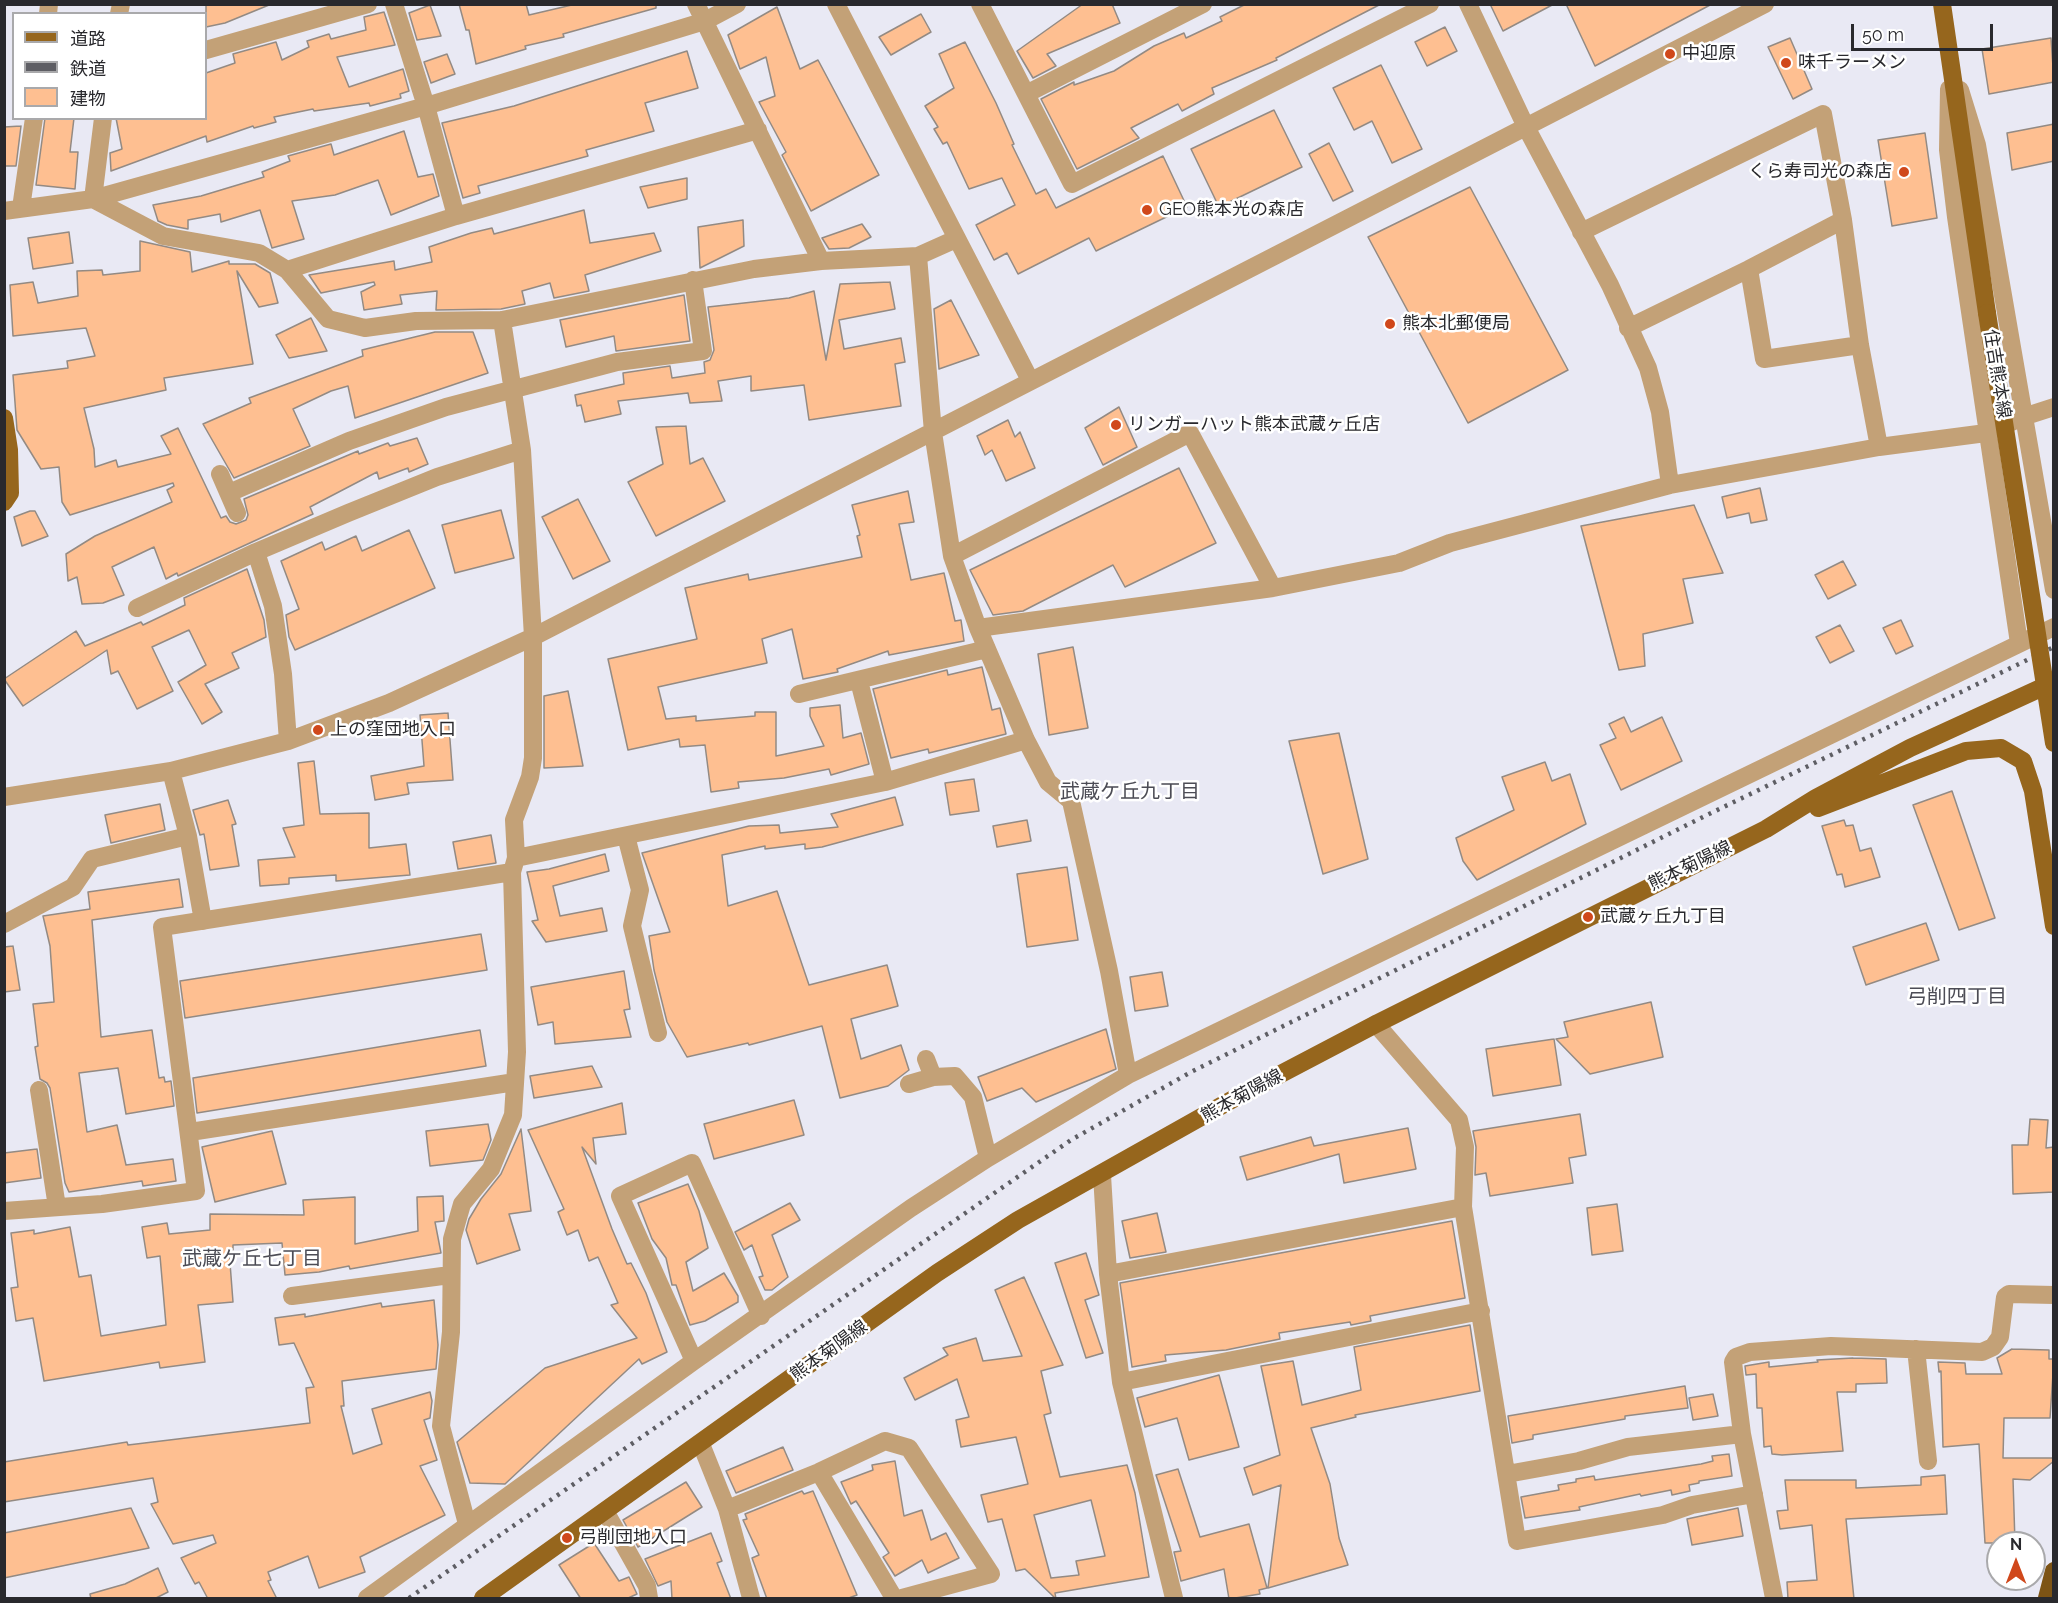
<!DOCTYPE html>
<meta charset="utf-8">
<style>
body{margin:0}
#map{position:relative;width:2058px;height:1603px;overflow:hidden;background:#e9e9f4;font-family:Raleway,"Noto Sans JP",sans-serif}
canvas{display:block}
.frame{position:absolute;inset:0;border:6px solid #29292d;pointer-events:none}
.legend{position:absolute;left:12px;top:12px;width:195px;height:108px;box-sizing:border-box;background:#fff;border:2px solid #a9a9ab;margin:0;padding:8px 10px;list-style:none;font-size:18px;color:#29292d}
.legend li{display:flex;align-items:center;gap:12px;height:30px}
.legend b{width:30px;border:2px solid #a9a9ab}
.north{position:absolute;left:1986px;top:1531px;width:60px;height:60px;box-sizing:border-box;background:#fff;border:2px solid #a9a9ab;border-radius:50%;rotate:0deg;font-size:16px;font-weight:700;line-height:24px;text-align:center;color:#29292d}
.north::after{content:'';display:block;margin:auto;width:21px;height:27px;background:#d0481b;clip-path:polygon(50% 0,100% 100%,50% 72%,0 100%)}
.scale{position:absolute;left:1851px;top:24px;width:142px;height:27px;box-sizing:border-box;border:3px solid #29292d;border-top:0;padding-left:8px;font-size:18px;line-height:21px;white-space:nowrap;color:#29292d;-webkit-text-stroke:4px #fff;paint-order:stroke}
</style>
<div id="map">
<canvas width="2058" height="1603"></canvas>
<div class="frame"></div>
<ul class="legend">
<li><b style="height:8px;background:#96661d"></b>道路</li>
<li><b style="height:8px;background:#5e5e64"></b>鉄道</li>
<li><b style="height:16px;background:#febf91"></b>建物</li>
</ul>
<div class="north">N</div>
<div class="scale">50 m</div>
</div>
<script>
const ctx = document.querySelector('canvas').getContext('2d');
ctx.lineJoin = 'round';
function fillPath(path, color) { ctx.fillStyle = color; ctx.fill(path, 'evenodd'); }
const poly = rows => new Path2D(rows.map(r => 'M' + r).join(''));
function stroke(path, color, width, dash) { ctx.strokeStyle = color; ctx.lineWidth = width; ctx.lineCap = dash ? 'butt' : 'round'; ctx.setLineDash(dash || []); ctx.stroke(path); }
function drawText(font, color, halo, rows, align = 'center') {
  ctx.font = font + ' Raleway,"Noto Sans JP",sans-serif'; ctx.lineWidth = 5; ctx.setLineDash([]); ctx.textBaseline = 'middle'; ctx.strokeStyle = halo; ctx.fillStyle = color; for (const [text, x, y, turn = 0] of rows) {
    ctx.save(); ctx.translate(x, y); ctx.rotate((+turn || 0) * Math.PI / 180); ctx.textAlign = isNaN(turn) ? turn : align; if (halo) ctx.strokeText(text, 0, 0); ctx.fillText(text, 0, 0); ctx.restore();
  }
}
const building = poly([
 [206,4,269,4,269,5,225,23,206,27,206,4],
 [459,4,526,4,529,15,576,4,656,4,656,8,563,34,564,37,525,46,526,49,476,64,469,30,466,30,459,4],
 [1083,4,1112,4,1120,23,1047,54,1056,66,1033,78,1017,51,1083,4],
 [1246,4,1381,4,1276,58,1277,60,1212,88,1214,94,1182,111,1178,104,1131,128,1139,138,1077,169,1041,99,1074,82,1074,85,1114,71,1154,46,1184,33,1186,38,1222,21,1220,17,1246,4],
 [1490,4,1554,4,1503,31,1490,4],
 [1566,4,1712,4,1595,66,1566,4],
 [430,5,441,36,417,40,409,13,430,5],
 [777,7,800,69,818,60,879,175,811,211,782,155,786,152,759,102,775,96,766,57,740,69,728,35,777,7],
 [384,12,395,45,337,57,349,87,403,69,409,91,400,94,401,98,370,106,369,103,314,111,313,109,274,117,276,122,254,128,253,126,207,142,206,136,111,171,110,153,122,149,116,118,206,118,206,73,235,63,233,54,276,42,282,60,309,47,307,41,329,34,331,39,366,30,364,17,384,12],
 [921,14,931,32,891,55,879,37,921,14],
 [1445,27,1457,51,1427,66,1415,42,1445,27],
 [1790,38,1812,89,1793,99,1768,47,1790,38],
 [2051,38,2054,82,1989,94,1982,49,2051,38],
 [965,42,996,103,1014,144,1012,145,1036,194,1046,189,1056,208,1163,156,1187,207,1096,251,1089,238,1018,274,1007,253,994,260,976,225,1015,205,1002,178,969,189,947,142,943,144,934,129,938,127,925,106,954,88,939,54,965,42],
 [687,51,698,88,645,103,654,131,586,150,588,156,478,186,480,193,463,198,442,123,514,106,687,51],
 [447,54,455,74,431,83,424,62,447,54],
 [1381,65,1422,149,1392,163,1372,121,1354,130,1333,88,1381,65],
 [1274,110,1302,167,1219,207,1191,149,1274,110],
 [45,118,74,118,70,152,78,152,75,189,36,185,45,118],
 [2054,124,2054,161,2012,170,2007,133,2054,124],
 [21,126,16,166,4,166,4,127,21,126],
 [404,131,418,177,433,174,439,196,391,215,378,180,335,195,292,201,304,239,272,248,260,210,221,222,220,214,188,220,188,229,167,225,158,221,153,205,201,196,264,177,262,172,290,161,288,156,331,144,334,155,404,131],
 [1925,133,1937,218,1892,226,1878,140,1925,133],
 [1329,143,1353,191,1333,201,1309,154,1329,143],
 [687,178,687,199,648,208,640,187,687,178],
 [1470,187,1568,370,1468,423,1368,237,1470,187],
 [584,210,590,243,654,233,661,251,585,275,589,291,554,298,550,283,522,291,525,304,501,309,436,310,437,291,400,295,402,304,364,310,361,292,375,285,374,282,321,293,309,275,394,261,395,270,432,262,429,247,471,233,492,228,494,234,584,210],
 [743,220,744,246,700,268,698,227,743,220],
 [862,224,871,237,849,248,829,249,822,238,862,224],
 [69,232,73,263,33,269,28,238,69,232],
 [140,241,190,252,192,272,229,261,229,264,255,264,270,273,278,303,259,307,237,271,253,364,164,378,166,390,84,408,94,449,95,467,116,460,118,467,171,454,161,436,178,428,221,518,226,516,230,522,236,524,246,520,248,515,244,499,358,451,359,454,388,443,390,446,417,438,428,464,409,472,408,468,379,479,377,472,310,507,313,514,178,576,177,573,166,579,154,547,112,567,124,595,103,603,82,604,77,577,68,581,66,554,95,536,172,502,167,490,174,486,173,483,70,515,62,502,59,467,41,469,17,430,13,375,68,368,67,361,95,356,86,328,13,336,10,285,33,282,38,303,78,296,77,271,102,270,103,275,140,271,140,241],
 [890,282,895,309,839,320,844,349,901,338,905,362,895,364,901,406,809,420,804,385,751,391,751,376,718,381,722,401,690,403,688,393,618,401,621,414,585,422,581,405,577,406,575,395,624,384,623,373,670,366,672,378,705,373,704,362,710,360,714,350,708,307,789,298,814,291,826,360,840,284,890,282],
 [684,295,690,341,616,351,614,336,566,347,560,320,684,295],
 [951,300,979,355,939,369,934,309,951,300],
 [311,318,327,351,289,358,276,335,311,318],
 [435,332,473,332,488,373,355,418,348,386,331,391,293,409,310,446,234,478,203,424,251,403,249,398,363,356,362,350,435,332],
 [1119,407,1137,447,1103,465,1085,428,1119,407],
 [1008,420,1015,437,1020,432,1035,468,1006,481,992,450,985,455,977,436,1008,420],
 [686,426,690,464,703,458,725,501,656,536,628,482,663,464,656,427,686,426],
 [1179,468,1216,543,1125,587,1113,565,1023,611,993,615,970,570,1179,468],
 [1760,488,1767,520,1751,523,1749,513,1727,518,1722,497,1760,488],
 [908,491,914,522,899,524,911,580,944,573,955,621,961,620,964,641,889,655,888,651,837,669,838,672,803,679,792,629,762,639,767,663,658,687,666,719,696,716,696,721,755,716,755,712,776,712,776,756,824,746,810,716,810,708,840,705,843,738,861,733,869,764,831,775,829,769,784,778,738,782,739,788,711,792,705,745,680,747,679,739,628,750,608,659,697,639,685,588,748,574,749,580,862,557,857,536,860,535,852,505,908,491],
 [578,499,610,561,573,579,542,517,578,499],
 [1694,505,1723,573,1683,579,1693,623,1643,634,1645,666,1619,670,1581,526,1694,505],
 [501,510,514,558,455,573,442,525,501,510],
 [30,511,35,511,48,536,22,546,14,517,30,511],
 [409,530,435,588,295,650,289,637,286,615,299,609,281,561,322,542,325,550,356,536,362,551,409,530],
 [1843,561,1856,585,1828,599,1815,575,1843,561],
 [247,569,264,620,266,637,232,653,239,668,205,684,222,712,202,724,178,682,206,665,189,630,152,647,173,691,137,709,118,671,111,674,107,650,23,706,4,679,76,631,85,646,141,622,143,625,185,605,184,598,247,569],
 [1901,620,1913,646,1896,654,1883,628,1901,620],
 [1840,625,1854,651,1830,663,1816,637,1840,625],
 [1073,647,1088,728,1049,735,1038,654,1073,647],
 [982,667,992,710,1000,708,1006,734,929,753,928,749,891,758,873,689,947,670,948,675,982,667],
 [568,691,583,766,544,768,544,696,568,691],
 [448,713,453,780,407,783,409,794,375,800,371,776,424,766,420,715,448,713],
 [1624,717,1631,732,1662,717,1682,761,1621,790,1600,745,1616,738,1609,724,1624,717],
 [1339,733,1368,859,1323,874,1289,741,1339,733],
 [314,761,320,814,369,813,369,848,406,844,410,875,336,881,336,875,289,878,289,884,260,886,258,860,295,857,283,828,304,825,298,763,314,761],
 [1545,762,1552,781,1570,774,1586,824,1477,880,1463,861,1456,838,1514,810,1502,777,1545,762],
 [974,779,979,811,950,815,945,783,974,779],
 [1952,791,1995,918,1959,930,1913,805,1952,791],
 [895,797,903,825,822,847,805,849,805,844,765,849,765,846,722,855,728,906,777,891,809,985,887,965,898,1006,851,1019,861,1059,901,1045,909,1070,888,1086,840,1098,822,1026,749,1045,748,1043,687,1057,667,1022,654,970,649,936,670,932,642,853,749,826,779,825,780,833,838,827,831,814,895,797],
 [228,800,236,824,232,825,239,866,210,870,204,834,200,835,193,810,228,800],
 [160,804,165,830,111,843,105,815,160,804],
 [1027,820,1031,841,997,847,993,826,1027,820],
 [1844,820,1846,826,1853,825,1860,851,1871,848,1880,877,1845,887,1842,874,1837,875,1822,826,1844,820],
 [491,835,496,863,458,869,453,842,491,835],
 [605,854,609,871,553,886,560,916,602,908,607,931,546,942,532,921,538,920,527,872,549,869,605,854],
 [1067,867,1078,940,1027,947,1017,874,1067,867],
 [179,879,183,907,92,920,101,1037,152,1030,159,1078,164,1077,165,1082,171,1081,174,1106,126,1114,118,1068,79,1073,87,1132,117,1125,126,1165,173,1159,176,1181,143,1186,142,1181,69,1192,65,1183,50,1088,47,1083,40,1079,35,1047,38,1046,33,1004,54,1002,50,946,43,916,90,909,88,892,179,879],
 [1926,923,1939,960,1866,985,1853,947,1926,923],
 [481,934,487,970,185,1018,180,981,481,934],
 [13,946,20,990,4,992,4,947,13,946],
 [624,971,630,1009,624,1010,631,1037,555,1044,553,1022,538,1025,531,987,624,971],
 [1162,972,1168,1006,1135,1011,1130,977,1162,972],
 [1651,1002,1663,1057,1590,1074,1556,1039,1568,1037,1564,1022,1651,1002],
 [1106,1029,1116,1069,1036,1102,1022,1088,987,1101,978,1077,1106,1029],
 [480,1030,486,1066,197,1113,193,1078,480,1030],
 [1554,1039,1561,1085,1493,1096,1486,1049,1554,1039],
 [592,1066,602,1087,534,1098,530,1076,592,1066],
 [794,1100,804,1135,714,1159,704,1124,794,1100],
 [622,1103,626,1134,593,1138,596,1164,582,1147,612,1229,627,1264,631,1263,646,1293,667,1352,642,1364,639,1359,505,1484,470,1483,457,1442,545,1368,637,1338,611,1305,618,1303,598,1257,589,1261,578,1230,567,1235,558,1212,564,1209,528,1130,622,1103],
 [1580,1114,1586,1155,1569,1158,1573,1183,1490,1196,1486,1173,1475,1175,1476,1147,1473,1131,1580,1114],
 [2030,1119,2048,1120,2046,1148,2054,1147,2054,1192,2013,1194,2012,1145,2028,1145,2030,1119],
 [488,1124,491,1140,483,1160,430,1166,426,1131,488,1124],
 [1408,1128,1416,1169,1344,1183,1339,1154,1247,1180,1240,1157,1311,1137,1314,1146,1408,1128],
 [521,1129,531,1211,509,1214,520,1250,477,1264,466,1230,469,1219,481,1199,501,1174,521,1129],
 [272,1131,286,1184,215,1202,202,1147,272,1131],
 [37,1149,41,1178,4,1183,4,1153,37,1149],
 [688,1184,699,1211,708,1248,686,1262,693,1291,724,1273,738,1296,738,1302,705,1321,690,1325,676,1285,672,1285,666,1258,652,1239,638,1203,688,1184],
 [443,1196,444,1221,435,1222,441,1253,350,1269,349,1266,319,1272,285,1275,282,1243,233,1245,233,1250,229,1250,233,1302,198,1305,205,1362,160,1368,159,1362,44,1381,33,1318,16,1321,11,1288,18,1287,11,1233,34,1230,34,1234,70,1227,79,1277,91,1275,101,1336,166,1325,160,1256,147,1258,142,1227,167,1223,169,1234,210,1230,210,1214,304,1215,303,1200,355,1197,355,1244,418,1231,417,1197,443,1196],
 [790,1203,800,1220,772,1235,788,1277,772,1290,765,1290,759,1277,763,1276,752,1245,744,1250,735,1232,790,1203],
 [1617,1204,1623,1251,1592,1255,1587,1208,1617,1204],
 [1157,1213,1166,1252,1130,1258,1122,1221,1157,1213],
 [1452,1221,1465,1298,1370,1316,1371,1321,1351,1325,1350,1322,1279,1333,1280,1339,1226,1350,1165,1355,1166,1361,1132,1367,1120,1283,1452,1221],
 [1086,1253,1099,1295,1085,1300,1103,1353,1086,1358,1055,1263,1086,1253],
 [1024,1277,1063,1365,1041,1371,1051,1413,1044,1415,1060,1477,1127,1465,1135,1493,1149,1577,1055,1593,1056,1599,1025,1569,1016,1571,1002,1519,988,1522,981,1495,1028,1484,1016,1437,961,1447,956,1420,969,1417,957,1379,915,1400,904,1378,948,1355,943,1348,976,1338,983,1361,1022,1356,995,1290,1024,1277],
 [1091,1500,1105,1556,1076,1561,1079,1575,1051,1578,1034,1515,1091,1500],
 [434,1300,438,1345,436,1369,342,1381,344,1406,341,1406,353,1454,382,1444,372,1409,430,1392,432,1401,430,1418,424,1420,437,1460,420,1466,445,1515,360,1557,365,1572,319,1588,308,1556,268,1572,271,1580,268,1581,277,1599,208,1599,199,1582,195,1584,181,1558,216,1543,213,1535,173,1544,151,1504,158,1502,153,1478,4,1502,4,1462,127,1442,128,1445,310,1423,306,1388,314,1387,294,1343,279,1345,275,1318,305,1314,305,1317,381,1303,382,1307,434,1300],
 [1470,1325,1480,1391,1355,1415,1356,1417,1311,1428,1330,1484,1339,1538,1348,1565,1268,1588,1281,1485,1253,1495,1244,1468,1280,1455,1261,1366,1293,1361,1302,1405,1361,1390,1354,1347,1470,1325],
 [2012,1349,2049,1350,2049,1359,2054,1359,2050,1418,2004,1418,2003,1458,2054,1458,2054,1461,2030,1480,2013,1479,2015,1543,1985,1543,1979,1444,1943,1447,1941,1371,1939,1372,1938,1362,1965,1363,1966,1374,2002,1374,1997,1358,2012,1349],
 [1853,1358,1886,1359,1887,1383,1856,1384,1856,1392,1837,1392,1843,1451,1782,1455,1772,1454,1771,1446,1764,1447,1762,1408,1757,1408,1756,1374,1746,1375,1745,1366,1769,1362,1769,1367,1818,1362,1817,1360,1853,1358],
 [1219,1375,1239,1447,1189,1460,1177,1418,1145,1427,1137,1398,1219,1375],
 [1685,1386,1688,1408,1625,1416,1625,1419,1533,1435,1533,1439,1512,1443,1508,1416,1685,1386],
 [1713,1394,1718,1416,1693,1420,1689,1398,1713,1394],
 [783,1447,793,1470,736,1493,726,1471,783,1447],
 [1729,1454,1732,1476,1699,1481,1699,1483,1689,1485,1690,1491,1672,1495,1671,1490,1641,1496,1640,1494,1579,1507,1580,1510,1525,1518,1521,1497,1559,1490,1558,1485,1576,1482,1576,1479,1594,1476,1595,1480,1701,1464,1713,1461,1712,1456,1729,1454],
 [895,1461,904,1516,922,1510,931,1540,946,1533,959,1558,928,1573,922,1560,895,1576,883,1557,889,1553,856,1501,851,1504,841,1482,873,1470,872,1465,895,1461],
 [1178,1469,1200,1537,1249,1524,1267,1588,1259,1590,1260,1594,1229,1599,1224,1569,1181,1581,1174,1552,1181,1551,1156,1475,1178,1469],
 [1945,1475,1947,1514,1846,1519,1854,1599,1788,1599,1787,1582,1817,1580,1812,1525,1780,1529,1777,1511,1788,1510,1785,1480,1856,1480,1856,1488,1921,1485,1921,1477,1945,1475],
 [686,1482,702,1507,638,1547,623,1520,686,1482],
 [802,1491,804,1494,813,1491,857,1595,846,1599,767,1599,752,1558,759,1555,743,1520,747,1519,745,1514,802,1491],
 [131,1508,149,1548,4,1578,4,1533,131,1508],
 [1738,1508,1743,1536,1692,1545,1687,1519,1738,1508],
 [711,1533,722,1561,717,1563,731,1599,672,1599,671,1581,658,1586,645,1559,711,1533],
 [594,1543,619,1581,629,1577,637,1594,626,1599,581,1599,559,1565,594,1543],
 [158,1568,168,1592,154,1599,91,1599,90,1594,125,1584,158,1568]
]);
fillPath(building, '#febf91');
stroke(building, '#938a83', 1.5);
stroke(poly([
 [394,4,426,106,456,216],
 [696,4,821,261],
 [836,4,1030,380],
 [980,4,1072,184,1430,4],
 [1468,4,1526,127,1610,285,1648,368,1660,412,1670,485],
 [48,14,49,4],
 [119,14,121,4],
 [206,50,368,4],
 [1949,89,1948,150,1956,217,2019,643],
 [1960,90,1977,145,2054,590],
 [1026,94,1203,4],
 [103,118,93,199,426,106,705,21,737,4],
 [21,208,34,118],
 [4,211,93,199,163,236,259,253,287,270,328,319,365,328,416,321,502,320,754,269,821,261,918,256,956,239],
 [1581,232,1823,114,1843,220,1860,345,1879,447],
 [918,256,933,432,952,556,978,628,1026,740,1048,782,1071,801,1109,971,1128,1075],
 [1749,269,1764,359,1860,345],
 [287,270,456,216,758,130],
 [1628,328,1749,269,1843,220],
 [220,474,237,513],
 [229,493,349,441,446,407,617,362,703,351,693,280],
 [256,552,273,606,283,674,288,741],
 [952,556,1190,433,1273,588],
 [137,608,256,552,348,513,437,477,522,450],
 [978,628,1273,588,1399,563,1450,543,1670,485,1879,447,1986,433,2023,417,2054,407],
 [859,681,885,782],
 [799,694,987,649],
 [171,771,188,836,203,921],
 [4,797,171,771,288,741,389,703,533,637,1765,4],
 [626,836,640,890,632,926,658,1033],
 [516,858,885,782,1026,740],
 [4,924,73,887,92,859,188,836],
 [1376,1024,1459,1120,1465,1147,1463,1207,1517,1541,1663,1515,1692,1505,1754,1494],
 [926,1059,933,1077],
 [909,1084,933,1077,955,1076,973,1097,988,1158],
 [39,1090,57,1207],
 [190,1132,515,1082],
 [1102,1175,1108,1274,1121,1382,1174,1598],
 [4,1211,102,1204,196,1191,162,927,512,872],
 [1108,1274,1463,1207],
 [292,1296,450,1275],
 [1916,1349,1928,1461],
 [694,1361,620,1196,692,1163,761,1316],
 [1121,1382,1481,1311],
 [701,1444,727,1509,751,1598],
 [819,1472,894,1598],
 [1507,1474,1579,1461,1628,1447,1742,1434],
 [727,1509,819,1472,885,1441,909,1448,991,1574,902,1598],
 [605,1511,647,1586,649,1598],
 [467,1524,441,1426,451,1332,452,1239,462,1204,491,1169,513,1115,517,1052,512,872,516,858,514,820,530,777,533,758,533,637,522,450,502,320],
 [367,1598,694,1361,911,1208,988,1158,1128,1075,2054,627],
 [1774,1598,1742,1434,1733,1362,1736,1357,1750,1352,1831,1346,1982,1352,1993,1347,2000,1337,2005,1297,2009,1294,2054,1295]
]), '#c3a177', 18);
stroke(poly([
 [1942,4,1987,313],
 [4,418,9,450,10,493,4,502],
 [1818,808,1966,751,2001,748,2023,761,2033,791,2054,926],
 [483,1598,937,1273,1018,1220,1235,1098,1376,1024,1766,829,1816,798,1910,748,2054,682]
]), '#96661d', 18);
stroke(poly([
 [2047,1598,2054,1571]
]), '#7d5415', 18);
stroke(poly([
 [409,1598,1071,1140,1191,1072,1707,815,2054,647]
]), '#5e5e64', 4.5, [3, 6]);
stroke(poly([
 [1987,313,2054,743]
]), '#96661d', 18);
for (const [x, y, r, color] of [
 [1670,54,6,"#d0481b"],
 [1786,63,6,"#d0481b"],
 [1904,172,6,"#d0481b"],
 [1147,210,6,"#d0481b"],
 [1390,324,6,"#d0481b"],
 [1116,425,6,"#d0481b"],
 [318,730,6,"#d0481b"],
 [1588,917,6,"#d0481b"],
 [567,1538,6,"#d0481b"]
]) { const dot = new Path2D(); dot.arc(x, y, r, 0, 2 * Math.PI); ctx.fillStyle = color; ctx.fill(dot); stroke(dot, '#fff', 2); }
drawText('18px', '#29292d', '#fff', [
 ["中迎原",1682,54],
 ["味千ラーメン",1798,63],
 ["くら寿司光の森店",1892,172,"right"],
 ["GEO熊本光の森店",1159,210],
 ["熊本北郵便局",1402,324],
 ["リンガーハット熊本武蔵ヶ丘店",1128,425],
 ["上の窪団地入口",330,730],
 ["武蔵ヶ丘九丁目",1600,917],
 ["弓削団地入口",579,1538]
], 'left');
drawText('18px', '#29292d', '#fff', [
 ["住吉熊本線",1997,374,81],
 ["熊本菊陽線",1690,866,-26],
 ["熊本菊陽線",1242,1096,-29],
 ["熊本菊陽線",829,1351,-36]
]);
drawText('20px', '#4c4c55', '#fff', [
 ["武蔵ケ丘九丁目",1130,792],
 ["弓削四丁目",1957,997],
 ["武蔵ケ丘七丁目",252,1259]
]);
</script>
